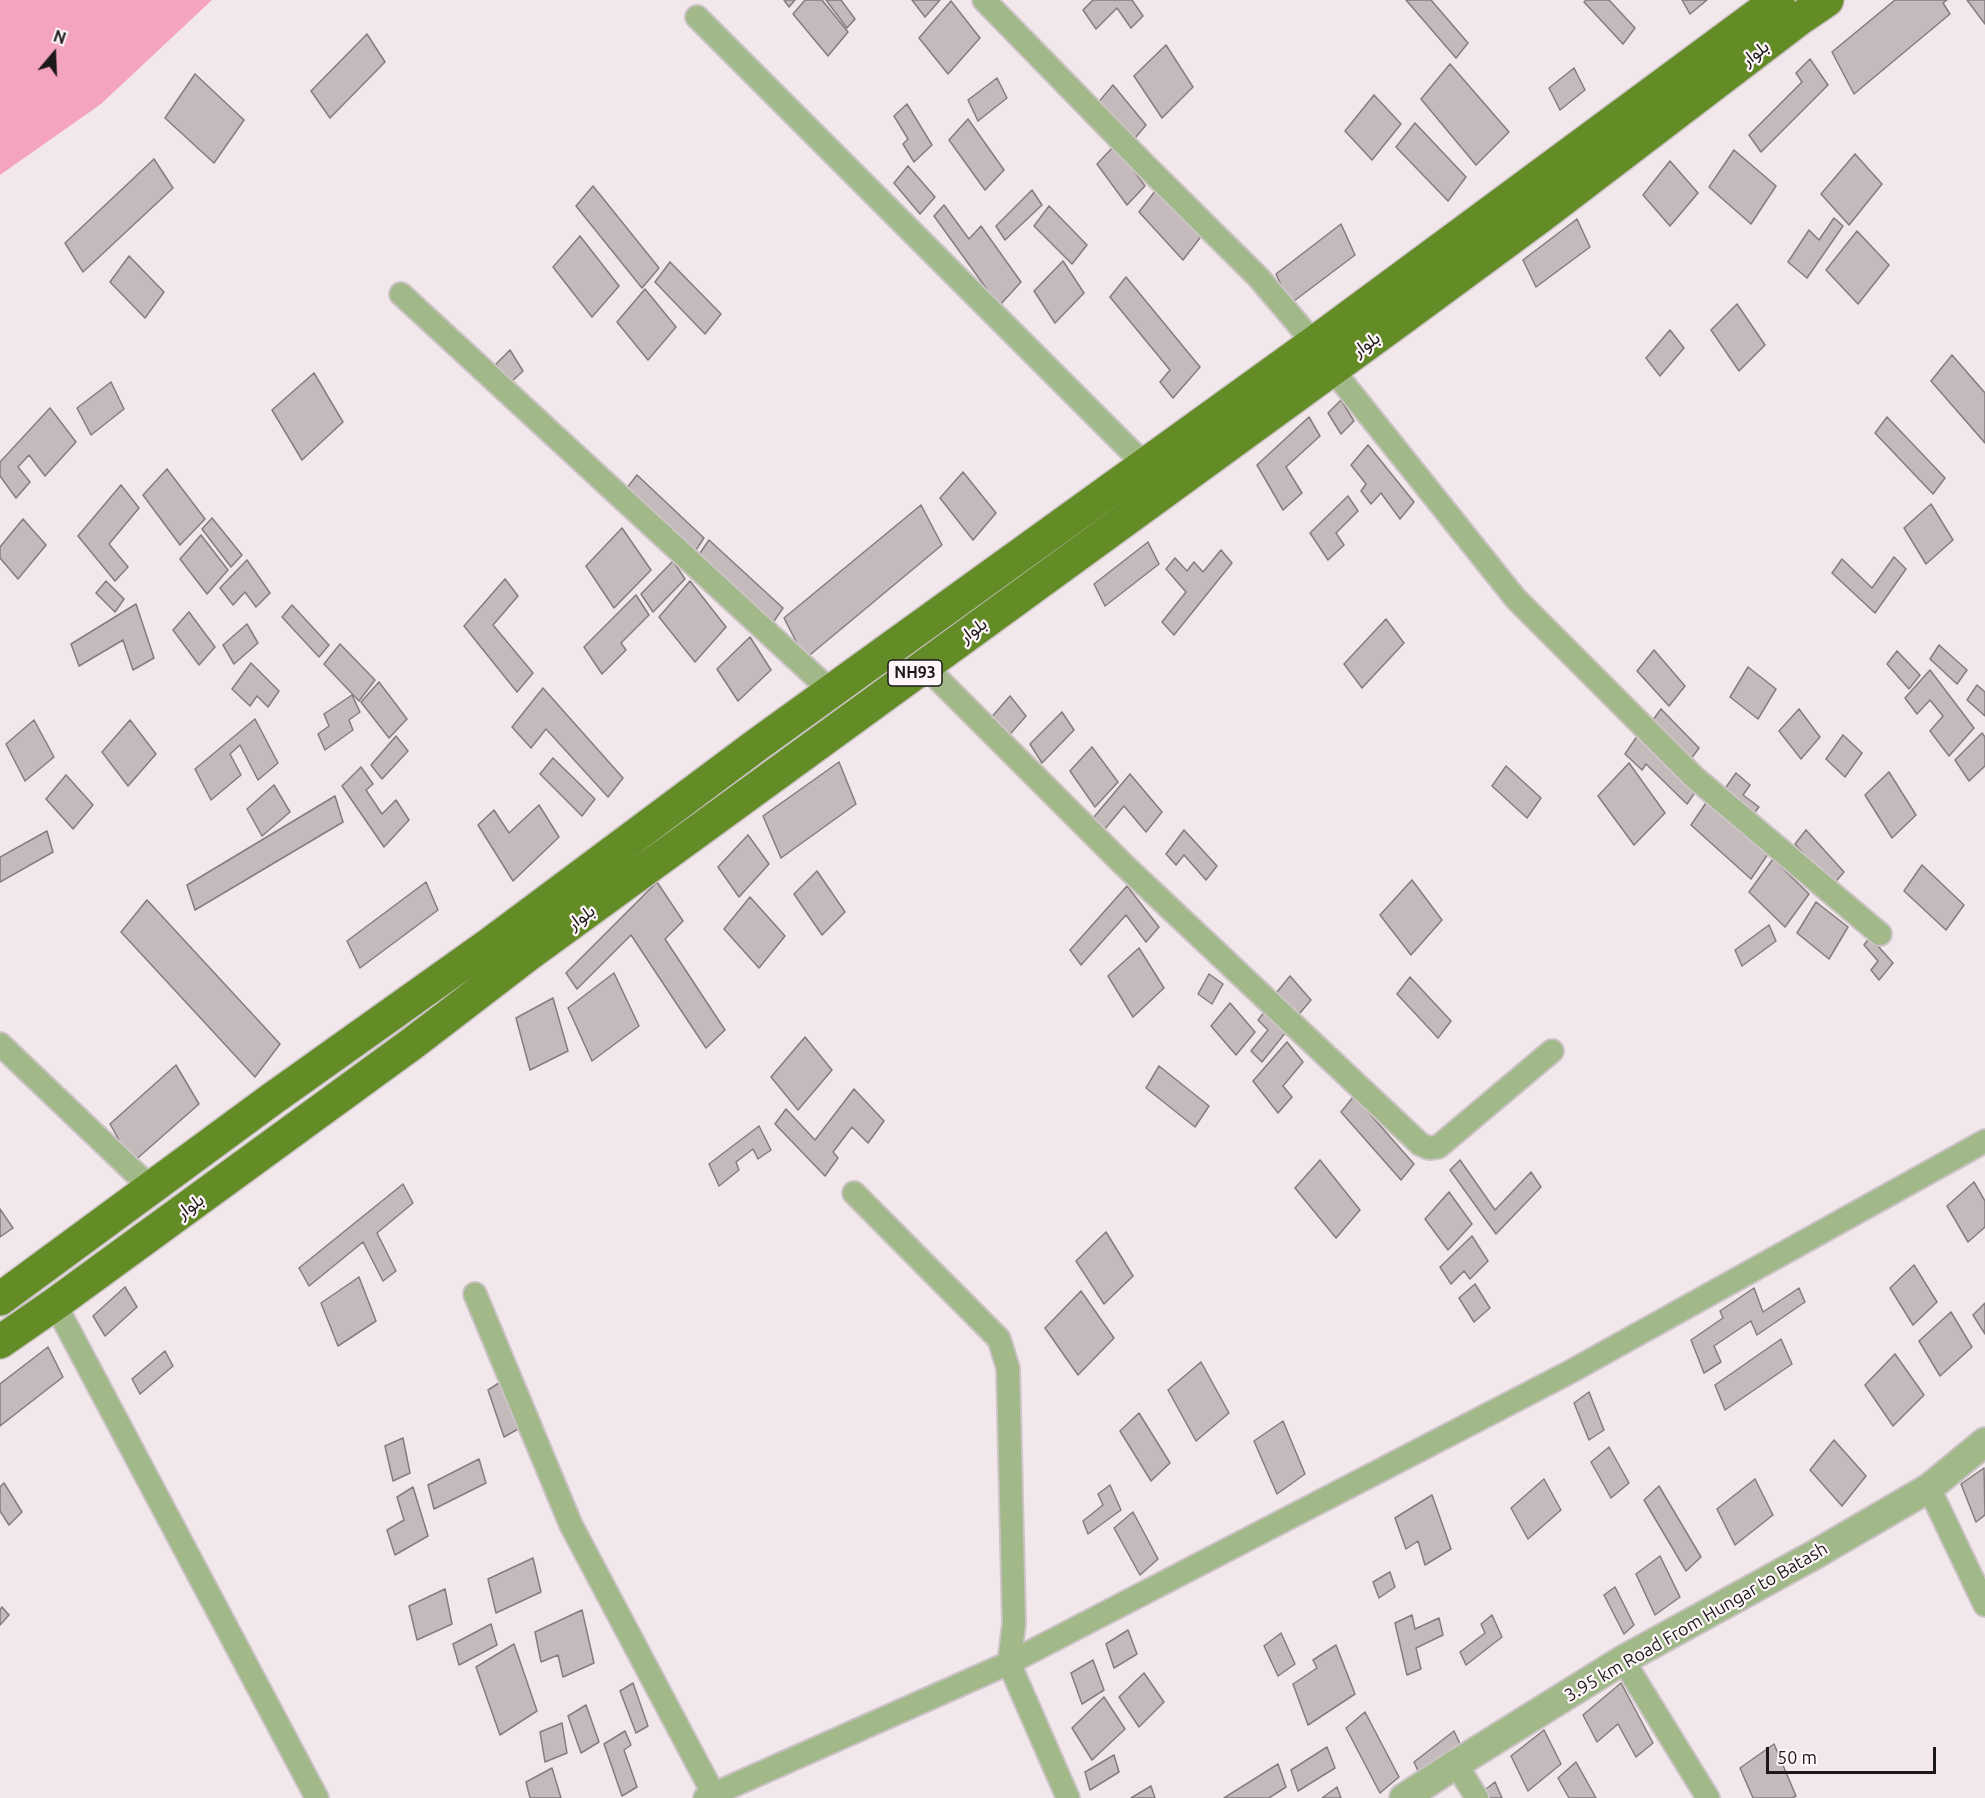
<!DOCTYPE html>
<meta charset="utf-8">
<style>
body{margin:0}
#map{position:relative;width:1985px;height:1798px;overflow:hidden;background:#f2e8eb;font-family:Ubuntu,sans-serif}
canvas{display:block}
.north{position:absolute;left:24px;top:24px;width:60px;height:60px;-webkit-text-stroke:4px #fef6f8;paint-order:stroke;rotate:19deg;font-size:16px;font-weight:700;line-height:24px;text-align:center;color:#1c1819}
.north::after{content:'';display:block;margin:auto;width:21px;height:27px;background:#1c1819;clip-path:polygon(50% 0,100% 100%,50% 72%,0 100%)}
.scale{position:absolute;left:1766px;top:1747px;width:170px;height:27px;box-sizing:border-box;border:3px solid #1c1819;border-top:0;padding-left:8px;font-size:18px;line-height:21px;white-space:nowrap;color:#1c1819;-webkit-text-stroke:4px #fef6f8;paint-order:stroke}
</style>
<div id="map">
<canvas width="1985" height="1798"></canvas>
<div class="north">N</div>
<div class="scale">50 m</div>
</div>
<script>
const ctx = document.querySelector('canvas').getContext('2d');
ctx.lineJoin = 'round';
function fillPath(path, color) { ctx.fillStyle = color; ctx.fill(path, 'evenodd'); }
const poly = rows => new Path2D(rows.map(r => 'M' + r).join(''));
function stroke(path, color, width, dash) { ctx.strokeStyle = color; ctx.lineWidth = width; ctx.lineCap = dash ? 'butt' : 'round'; ctx.setLineDash(dash || []); ctx.stroke(path); }
function drawText(font, color, halo, rows, align = 'center') {
  ctx.font = font + ' Ubuntu,Vazirmatn,sans-serif'; ctx.lineWidth = 4.5; ctx.setLineDash([]); ctx.textBaseline = 'middle'; ctx.strokeStyle = halo; ctx.fillStyle = color; for (const [text, x, y, turn = 0] of rows) {
    ctx.save(); ctx.translate(x, y); ctx.rotate((+turn || 0) * Math.PI / 180); ctx.textAlign = isNaN(turn) ? turn : align; if (halo) ctx.strokeText(text, 0, 0); ctx.fillText(text, 0, 0); ctx.restore();
  }
}
fillPath(poly([
 [0,0,212,0,101,104,0,175]
]), '#f5a4bd');
const building = poly([
 [784,0,795,0,789,7,784,0],
 [805,0,822,0,848,32,828,56,793,14,805,0],
 [826,0,841,0,855,19,847,28,826,0],
 [912,0,940,0,925,17,912,0],
 [1093,0,1132,0,1143,16,1131,28,1117,8,1096,29,1083,10,1093,0],
 [1406,0,1431,0,1468,43,1456,58,1406,0],
 [1586,0,1609,0,1635,28,1623,44,1584,2,1586,0],
 [1682,0,1707,0,1690,14,1682,0],
 [1895,0,1947,0,1943,3,1950,14,1854,94,1832,52,1895,0],
 [1967,0,1985,0,1985,24,1967,0],
 [951,1,980,38,948,74,919,38,951,1],
 [367,34,385,62,330,118,311,91,367,34],
 [1166,45,1193,87,1162,118,1134,76,1166,45],
 [1810,59,1828,85,1761,152,1749,135,1802,82,1796,73,1810,59],
 [1450,64,1509,132,1476,165,1421,99,1450,64],
 [1574,68,1585,90,1560,110,1549,88,1574,68],
 [195,74,244,120,214,163,165,118,195,74],
 [997,78,1007,98,978,121,968,100,997,78],
 [1113,85,1146,125,1130,144,1097,104,1113,85],
 [1374,95,1401,124,1372,160,1345,131,1374,95],
 [907,104,932,145,914,162,903,144,908,139,894,116,907,104],
 [968,119,1004,170,985,190,949,140,968,119],
 [1415,123,1466,177,1448,201,1396,147,1415,123],
 [1115,145,1145,186,1127,205,1097,164,1115,145],
 [1734,150,1776,186,1751,224,1709,187,1734,150],
 [1855,154,1882,184,1849,225,1821,194,1855,154],
 [154,159,173,188,83,272,65,243,154,159],
 [1670,161,1698,193,1670,226,1643,195,1670,161],
 [908,166,935,197,920,214,894,183,908,166],
 [593,186,659,268,642,288,576,206,593,186],
 [1159,186,1203,234,1183,260,1139,212,1159,186],
 [1032,190,1042,205,1005,240,996,226,1032,190],
 [944,205,969,239,981,226,1021,282,999,306,934,216,944,205],
 [1049,206,1087,245,1072,264,1034,226,1049,206],
 [1834,218,1843,226,1807,278,1788,262,1809,230,1819,240,1834,218],
 [1577,219,1590,247,1536,287,1523,260,1577,219],
 [1341,224,1355,255,1290,304,1276,274,1341,224],
 [1857,231,1889,265,1858,304,1826,270,1857,231],
 [580,236,619,286,592,317,553,267,580,236],
 [129,256,164,292,145,318,110,282,129,256],
 [1063,261,1084,293,1055,323,1034,291,1063,261],
 [670,262,721,314,705,334,655,282,670,262],
 [1126,277,1200,367,1173,398,1160,382,1170,370,1110,297,1126,277],
 [645,289,676,327,648,360,617,322,645,289],
 [1737,304,1765,345,1739,371,1711,330,1737,304],
 [1670,330,1684,348,1660,376,1646,358,1670,330],
 [510,350,523,371,509,384,496,364,510,350],
 [1952,355,1985,393,1985,443,1931,381,1952,355],
 [314,373,343,422,302,460,272,410,314,373],
 [111,382,124,409,91,435,77,408,111,382],
 [1341,400,1354,421,1341,434,1328,413,1341,400],
 [50,408,76,442,45,476,29,455,18,467,30,482,16,498,0,476,0,462,50,408],
 [1309,417,1320,436,1286,467,1302,493,1283,510,1257,465,1309,417],
 [1887,417,1945,478,1933,494,1875,433,1887,417],
 [1368,445,1414,502,1400,519,1381,493,1371,504,1361,491,1366,484,1351,465,1368,445],
 [167,469,205,519,180,545,143,495,167,469],
 [963,472,996,513,973,540,940,498,963,472],
 [637,475,704,538,694,553,626,489,637,475],
 [121,485,139,508,109,544,128,567,115,581,78,536,121,485],
 [1348,496,1358,511,1336,533,1344,545,1328,560,1310,533,1348,496],
 [1931,504,1953,540,1926,564,1904,528,1931,504],
 [921,505,942,545,805,659,784,618,921,505],
 [212,518,242,555,231,567,202,529,212,518],
 [23,519,46,545,18,579,0,558,0,547,23,519],
 [622,528,651,570,614,608,586,566,622,528],
 [201,535,228,570,207,594,180,559,201,535],
 [709,540,783,608,772,624,698,556,709,540],
 [1148,542,1159,564,1105,606,1094,584,1148,542],
 [1221,550,1232,563,1174,635,1162,622,1186,592,1166,569,1175,558,1187,571,1194,562,1203,572,1221,550],
 [1894,557,1906,569,1875,613,1832,573,1842,559,1872,588,1894,557],
 [247,560,270,593,256,607,245,592,233,605,220,588,247,560],
 [673,561,685,579,653,612,641,594,673,561],
 [505,579,518,596,493,625,533,673,517,692,464,626,505,579],
 [106,581,124,599,115,612,96,593,106,581],
 [690,581,726,627,695,662,659,617,690,581],
 [636,595,649,615,621,643,626,650,602,674,584,647,636,595],
 [136,604,154,658,133,670,123,640,79,666,71,644,136,604],
 [292,605,329,645,319,657,282,617,292,605],
 [189,612,215,647,199,665,173,630,189,612],
 [1386,619,1404,643,1362,688,1344,664,1386,619],
 [247,624,258,643,234,664,223,645,247,624],
 [750,637,771,670,738,701,717,669,750,637],
 [340,644,375,680,359,701,324,664,340,644],
 [1939,645,1967,670,1957,684,1930,659,1939,645],
 [1654,650,1685,686,1669,706,1637,671,1654,650],
 [1897,651,1920,675,1909,689,1887,664,1897,651],
 [251,663,279,691,268,707,257,696,250,706,232,689,251,663],
 [1748,667,1776,689,1758,719,1730,697,1748,667],
 [1930,670,1974,728,1949,756,1930,731,1943,716,1930,700,1917,714,1905,698,1930,670],
 [379,682,407,719,389,738,361,702,379,682],
 [1977,685,1985,692,1985,716,1967,700,1977,685],
 [543,688,623,778,608,797,546,729,531,748,512,727,543,688],
 [352,695,360,712,349,720,353,730,325,750,318,734,329,726,324,714,352,695],
 [1010,696,1026,716,1005,740,989,720,1010,696],
 [1661,709,1699,748,1688,763,1650,724,1661,709],
 [1799,709,1820,737,1801,759,1779,731,1799,709],
 [1062,712,1074,730,1042,763,1030,744,1062,712],
 [255,719,278,763,258,780,240,745,230,754,241,775,211,800,195,769,255,719],
 [34,720,54,757,25,781,6,744,34,720],
 [130,720,156,754,128,786,102,752,130,720],
 [1640,732,1698,788,1687,804,1646,764,1642,770,1625,754,1640,732],
 [1982,733,1985,737,1985,766,1969,781,1955,760,1982,733],
 [1843,735,1862,753,1845,777,1826,759,1843,735],
 [396,736,408,751,382,779,371,765,396,736],
 [1092,747,1118,782,1095,807,1070,771,1092,747],
 [553,758,595,799,582,816,540,774,553,758],
 [839,762,856,804,781,858,763,816,839,762],
 [1629,763,1665,813,1634,845,1598,796,1629,763],
 [1506,766,1541,798,1527,818,1492,786,1506,766],
 [361,767,373,784,366,790,382,814,396,800,409,820,384,847,342,786,361,767],
 [1889,772,1916,815,1892,838,1865,795,1889,772],
 [1736,773,1750,785,1743,795,1759,807,1753,815,1724,790,1736,773],
 [1130,774,1162,812,1146,832,1124,806,1099,836,1089,823,1130,774],
 [66,775,93,805,73,829,46,799,66,775],
 [274,785,290,812,262,836,247,809,274,785],
 [335,796,343,822,195,910,187,885,335,796],
 [1710,797,1770,851,1751,879,1691,825,1710,797],
 [539,805,559,837,513,881,478,825,494,810,509,833,539,805],
 [1184,830,1217,866,1206,880,1184,855,1176,865,1166,854,1184,830],
 [1806,830,1844,872,1832,886,1795,844,1806,830],
 [47,831,53,852,0,882,0,857,47,831],
 [748,835,769,864,739,897,718,867,748,835],
 [1773,859,1809,894,1785,927,1749,892,1773,859],
 [1922,865,1964,905,1946,930,1904,891,1922,865],
 [817,871,845,912,822,935,794,894,817,871],
 [1412,880,1442,920,1411,955,1380,915,1412,880],
 [426,882,438,910,360,968,347,941,426,882],
 [657,882,683,921,665,939,725,1030,706,1048,631,935,577,989,566,973,657,882],
 [1127,886,1159,927,1146,942,1126,915,1081,965,1070,950,1127,886],
 [750,897,785,936,759,968,724,929,750,897],
 [147,900,280,1044,255,1077,121,932,147,900],
 [1816,902,1848,927,1829,959,1797,933,1816,902],
 [1769,925,1776,941,1742,966,1735,950,1769,925],
 [1870,937,1893,963,1879,980,1871,970,1878,961,1864,945,1870,937],
 [1139,948,1164,988,1133,1017,1108,976,1139,948],
 [614,973,639,1026,592,1061,568,1008,614,973],
 [1209,974,1223,984,1212,1004,1198,994,1209,974],
 [1290,976,1311,1000,1294,1020,1273,997,1290,976],
 [1410,977,1451,1021,1438,1038,1397,994,1410,977],
 [553,998,568,1051,530,1070,516,1018,553,998],
 [1230,1003,1255,1032,1236,1055,1211,1026,1230,1003],
 [1266,1010,1286,1032,1262,1062,1251,1051,1268,1030,1258,1020,1266,1010],
 [805,1037,832,1070,798,1110,771,1077,805,1037],
 [1287,1042,1303,1062,1283,1086,1292,1097,1278,1113,1253,1081,1287,1042],
 [176,1065,199,1104,132,1163,110,1124,176,1065],
 [1159,1066,1209,1106,1195,1127,1146,1088,1159,1066],
 [854,1089,884,1121,868,1143,852,1127,833,1152,838,1158,825,1176,775,1124,786,1109,815,1140,854,1089],
 [1354,1096,1414,1164,1401,1180,1341,1112,1354,1096],
 [759,1126,771,1150,758,1159,753,1149,736,1162,739,1170,719,1186,709,1164,759,1126],
 [1320,1160,1360,1210,1336,1238,1295,1188,1320,1160],
 [1460,1160,1495,1210,1531,1172,1541,1187,1496,1234,1450,1170,1460,1160],
 [1974,1182,1985,1201,1985,1227,1968,1242,1947,1206,1974,1182],
 [403,1184,413,1203,377,1233,396,1271,383,1281,363,1242,309,1286,299,1268,403,1184],
 [1449,1192,1472,1224,1448,1250,1425,1219,1449,1192],
 [0,1209,13,1228,0,1237,0,1209],
 [1106,1232,1133,1276,1104,1304,1076,1261,1106,1232],
 [1472,1236,1488,1261,1470,1279,1464,1271,1451,1284,1440,1267,1472,1236],
 [1914,1265,1937,1302,1913,1325,1890,1288,1914,1265],
 [359,1277,376,1321,338,1346,321,1303,359,1277],
 [1475,1284,1490,1308,1474,1322,1459,1298,1475,1284],
 [125,1287,137,1307,105,1336,93,1316,125,1287],
 [1754,1288,1763,1312,1799,1288,1805,1302,1757,1335,1751,1321,1714,1346,1721,1362,1704,1373,1691,1340,1723,1318,1720,1311,1754,1288],
 [1081,1291,1114,1338,1078,1375,1045,1328,1081,1291],
 [1985,1303,1985,1334,1973,1315,1985,1303],
 [1951,1312,1972,1347,1940,1376,1919,1341,1951,1312],
 [1781,1339,1792,1364,1725,1410,1715,1385,1781,1339],
 [48,1347,63,1377,0,1426,0,1384,48,1347],
 [165,1351,173,1366,140,1394,132,1379,165,1351],
 [1895,1354,1924,1395,1893,1426,1865,1385,1895,1354],
 [1201,1362,1229,1413,1196,1441,1168,1390,1201,1362],
 [502,1381,518,1429,504,1437,488,1390,502,1381],
 [1589,1392,1604,1430,1589,1440,1574,1403,1589,1392],
 [1139,1413,1170,1463,1151,1481,1120,1431,1139,1413],
 [1283,1421,1305,1474,1277,1494,1254,1441,1283,1421],
 [403,1438,410,1473,393,1481,385,1446,403,1438],
 [1834,1440,1866,1476,1842,1506,1810,1470,1834,1440],
 [1609,1447,1629,1483,1611,1498,1591,1462,1609,1447],
 [479,1459,486,1483,434,1509,428,1485,479,1459],
 [1984,1468,1985,1515,1976,1522,1961,1484,1984,1468],
 [1544,1479,1561,1510,1528,1539,1511,1508,1544,1479],
 [1755,1479,1773,1515,1735,1545,1717,1509,1755,1479],
 [4,1483,22,1512,9,1525,0,1511,0,1487,4,1483],
 [1110,1485,1121,1510,1088,1534,1083,1521,1103,1505,1098,1494,1110,1485],
 [1659,1486,1701,1557,1686,1571,1644,1500,1659,1486],
 [413,1487,428,1536,395,1555,387,1530,404,1520,397,1497,413,1487],
 [1432,1495,1451,1549,1425,1565,1418,1541,1406,1549,1395,1518,1432,1495],
 [1133,1512,1158,1559,1140,1575,1114,1528,1133,1512],
 [1660,1556,1680,1597,1655,1615,1636,1574,1660,1556],
 [533,1558,541,1592,496,1613,488,1579,533,1558],
 [1390,1572,1395,1587,1379,1598,1373,1582,1390,1572],
 [1615,1587,1634,1625,1624,1634,1604,1595,1615,1587],
 [445,1589,452,1624,417,1640,409,1606,445,1589],
 [2,1607,9,1615,0,1625,0,1610,2,1607],
 [582,1610,594,1663,563,1677,558,1655,541,1662,535,1632,582,1610],
 [1412,1615,1415,1629,1439,1618,1443,1635,1416,1648,1421,1669,1407,1675,1395,1623,1412,1615],
 [1492,1615,1502,1637,1466,1665,1460,1652,1485,1633,1481,1624,1492,1615],
 [491,1624,497,1645,459,1665,453,1644,491,1624],
 [1128,1630,1137,1654,1114,1668,1106,1644,1128,1630],
 [1281,1633,1295,1664,1278,1676,1264,1646,1281,1633],
 [514,1644,537,1711,500,1735,476,1667,514,1644],
 [1336,1645,1355,1694,1308,1725,1293,1684,1317,1668,1313,1660,1336,1645],
 [1093,1660,1104,1690,1082,1704,1071,1673,1093,1660],
 [1144,1673,1164,1702,1139,1727,1119,1697,1144,1673],
 [633,1683,648,1726,636,1733,620,1691,633,1683],
 [1621,1683,1653,1743,1636,1757,1618,1724,1597,1742,1583,1715,1621,1683],
 [1104,1697,1125,1729,1092,1760,1072,1728,1104,1697],
 [586,1705,599,1742,581,1753,568,1716,586,1705],
 [1365,1712,1399,1777,1380,1793,1346,1728,1365,1712],
 [562,1723,567,1753,545,1762,540,1732,562,1723],
 [1544,1730,1561,1764,1528,1791,1511,1756,1544,1730],
 [625,1731,631,1745,624,1750,637,1787,622,1796,604,1744,625,1731],
 [1454,1731,1460,1744,1420,1775,1414,1762,1454,1731],
 [1774,1744,1796,1796,1792,1798,1753,1798,1740,1768,1774,1744],
 [1327,1747,1335,1768,1298,1791,1291,1770,1327,1747],
 [1114,1755,1119,1772,1090,1790,1085,1772,1114,1755],
 [1576,1762,1596,1798,1569,1798,1558,1778,1576,1762],
 [1278,1764,1286,1787,1269,1798,1224,1798,1278,1764],
 [552,1768,561,1798,530,1798,526,1782,552,1768],
 [1495,1782,1502,1798,1483,1798,1481,1793,1495,1782],
 [1151,1786,1155,1798,1131,1798,1151,1786],
 [1337,1787,1341,1798,1322,1798,1337,1787]
]);
fillPath(building, '#c4babc');
stroke(building, '#857c7e', 1.5);
const minor = poly([
 [984,0,1146,166,1259,278,1314,343,1332,369,1516,599,1694,777,1880,934],
 [697,17,1145,465],
 [401,294,832,692],
 [925,666,1124,865,1420,1144,1429,1148,1438,1147,1552,1051],
 [0,1044,151,1188],
 [854,1193,999,1339,1008,1368,1014,1624,1009,1663,1068,1798],
 [475,1294,571,1525,714,1795],
 [55,1304,317,1798],
 [1929,1488,1985,1605],
 [1623,1660,1708,1798],
 [1456,1764,1477,1798],
 [705,1798,1009,1663,1568,1373,1985,1141]
]);
const tertiary = poly([
 [1404,1798,1456,1764,1623,1660,1814,1555,1929,1488,1985,1442]
]);
const primary = poly([
 [0,1299,272,1099,490,944,758,744,1314,343,1778,0],
 [0,1342,55,1304,413,1043,529,954,1404,317,1541,216,1802,17,1827,0]
]);
stroke(minor, '#cbc3c5', 26);
stroke(tertiary, '#cbc3c5', 32);
stroke(primary, '#cbc3c5', 36);
stroke(minor, '#a1b888', 22);
stroke(tertiary, '#a1b888', 28);
stroke(primary, '#638b26', 33);
for (const [x, y, w] of [
 [915,673,54]
]) { const box = new Path2D(); box.roundRect(x - w / 2, y - 13, w, 26, 4.5); ctx.fillStyle = '#fef6f8'; ctx.fill(box); stroke(box, '#1c1819', 1.5); }
drawText('bold 16px', '#1c1819', null, [
 ["NH93",915,673]
]);
drawText('18px', '#1c1819', '#fef6f8', [
 ["بلوار",1755,53,-37],
 ["بلوار",1366,344,-35],
 ["بلوار",973,630,-36],
 ["بلوار",581,917,-36],
 ["بلوار",190,1206,-36],
 ["3.95 km Road From Hungar to Batash",1696,1622,-30]
]);
</script>
